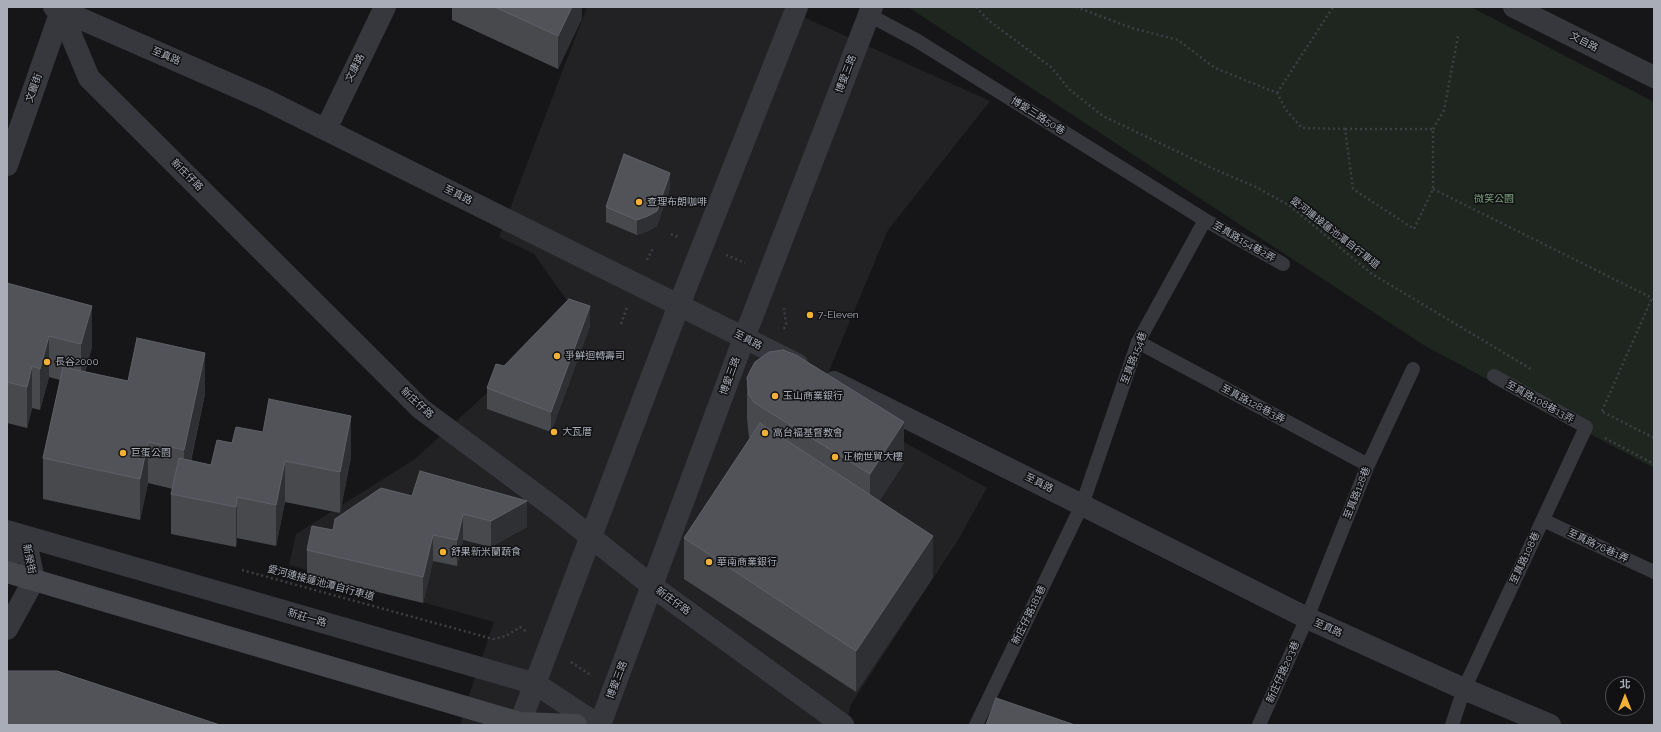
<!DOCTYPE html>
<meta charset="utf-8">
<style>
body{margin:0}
#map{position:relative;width:1661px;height:732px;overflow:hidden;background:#161618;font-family:Raleway,"Noto Sans TC",sans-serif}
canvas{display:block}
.frame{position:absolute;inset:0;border:8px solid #a8adb8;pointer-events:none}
.north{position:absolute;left:1605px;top:676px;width:40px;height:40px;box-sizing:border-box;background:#111113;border:1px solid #4d4f55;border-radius:50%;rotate:0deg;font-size:11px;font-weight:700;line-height:16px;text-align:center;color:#a8adb8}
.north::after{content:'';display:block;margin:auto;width:14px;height:18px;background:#f2b134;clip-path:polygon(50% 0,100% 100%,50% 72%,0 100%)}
</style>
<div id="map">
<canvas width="1661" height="732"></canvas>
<div class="frame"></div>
<div class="north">北</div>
</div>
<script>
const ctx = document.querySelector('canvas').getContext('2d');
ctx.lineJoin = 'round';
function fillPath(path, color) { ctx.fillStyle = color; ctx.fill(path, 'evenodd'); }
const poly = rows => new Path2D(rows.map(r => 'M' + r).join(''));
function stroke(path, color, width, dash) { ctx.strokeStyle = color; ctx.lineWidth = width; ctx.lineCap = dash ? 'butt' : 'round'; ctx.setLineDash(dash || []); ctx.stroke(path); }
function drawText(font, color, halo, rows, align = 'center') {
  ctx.font = font + ' Raleway,"Noto Sans TC",sans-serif'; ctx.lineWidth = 3; ctx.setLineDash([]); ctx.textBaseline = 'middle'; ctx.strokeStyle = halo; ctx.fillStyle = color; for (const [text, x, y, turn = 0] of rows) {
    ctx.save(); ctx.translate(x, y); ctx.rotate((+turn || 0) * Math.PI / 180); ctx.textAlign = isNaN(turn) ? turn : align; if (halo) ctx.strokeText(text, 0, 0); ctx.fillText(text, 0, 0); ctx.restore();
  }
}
fillPath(poly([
 [587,7,781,7,990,101,888,230,819,395,987,488,958,540,850,706,847,725,461,725,462,716,494,622,289,565,296,534,415,459,575,312,534,254,499,237]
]), '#222225');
fillPath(poly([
 [908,7,1471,7,1654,102,1654,468,1425,346]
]), '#1e261f');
stroke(poly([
 [976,7,988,20,1051,67,1069,89,1103,116,1216,170,1256,187,1290,206,1372,274,1531,369],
 [1076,7,1132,28,1178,40,1215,68,1277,93,1286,110,1302,128,1345,129],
 [1277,93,1333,7],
 [1345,129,1433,129,1433,189,1414,229,1353,189,1345,129],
 [1433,129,1444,110,1458,36],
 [1433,189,1654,299],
 [671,234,678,237],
 [726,255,745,263],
 [647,260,653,248],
 [621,324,627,307],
 [784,329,786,324,784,308],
 [1602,411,1652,298],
 [1603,412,1654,438],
 [1605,438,1654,464],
 [242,570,493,639,506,636,520,627,527,632],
 [571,662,592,676]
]), '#3d3f44', 2.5, [2, 3]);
stroke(poly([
 [869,15,916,40,1205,220,1283,264],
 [1138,342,1368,465],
 [1543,520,1654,572],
 [976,725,1082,505,1138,342,1205,220],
 [1259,725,1307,618,1368,465,1413,369],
 [1452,725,1464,689,1586,427,1494,376]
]), '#37383d', 14);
stroke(poly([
 [54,7,264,99,797,364],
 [1514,7,1654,77],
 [61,11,89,78,421,409,557,510,652,586,843,725],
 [326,129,385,7],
 [7,165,61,11],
 [834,382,1082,505,1307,618,1464,689,1550,725],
 [7,531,536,684,598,725],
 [7,560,25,537],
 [7,629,34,580,25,537],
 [520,723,679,305,797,7],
 [600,725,744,338,872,7]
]), '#37383d', 22);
stroke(poly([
 [7,572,520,723,576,725]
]), '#45474d', 22);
fillPath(poly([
 [452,7,582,7,582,18,558,69,452,20],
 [670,188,657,226,648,231,637,235,606,222,606,207],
 [7,283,92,347,85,372,128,381,205,394,191,461,211,465,232,443,351,457,340,513,285,502,276,546,237,538,236,547,171,534,171,494,173,489,148,483,140,520,43,499,43,458,60,380,49,377,40,410,32,408,27,428,7,423],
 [590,326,551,432,487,409,487,388,504,366],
 [747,378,904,463,879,501,933,577,856,692,684,579,684,538,750,438,749,437,747,419],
 [412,496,527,527,491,547,463,540,457,566,433,561,423,603,307,575,307,550,333,530]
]), '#47494d');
fillPath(poly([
 [572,7,582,7,582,18,558,69,558,36],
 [670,173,670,188,657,226,648,231,637,235,637,220],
 [92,306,92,347,81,385,81,344],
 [590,306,590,326,551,432,551,412],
 [49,336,49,377,40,410,40,369],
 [205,353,205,394,184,491,184,450],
 [32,366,32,408,27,428,27,387],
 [351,416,351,457,340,513,340,472],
 [904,422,904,463,870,516,870,474],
 [148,442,148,483,140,520,140,479],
 [285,461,285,502,276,546,276,505],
 [237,497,237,538,236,547,236,507],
 [527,501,527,527,491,547,491,521],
 [463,514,463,540,457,566,457,540],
 [433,535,433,561,423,603,423,577],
 [933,536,933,577,856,692,856,651]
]), '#2f3033');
const building = poly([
 [495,7,572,7,558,36,495,7],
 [624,154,670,173,657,211,648,216,637,220,606,207,624,154],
 [7,283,92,306,81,344,49,336,40,369,32,366,27,387,7,382,7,283],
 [569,299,590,306,551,412,487,388,496,364,504,366,569,299],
 [137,338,205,353,184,450,148,442,140,479,43,458,63,367,128,381,137,338],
 [783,350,796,355,904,422,870,474,766,410,754,402,749,395,747,378,750,371,755,362,769,352,783,350],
 [269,399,351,416,340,472,285,461,276,505,237,497,236,507,171,494,179,458,211,465,217,440,232,443,236,427,263,432,269,399],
 [760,423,933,536,856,651,684,538,760,423],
 [420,471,527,501,491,521,463,514,457,540,433,535,423,577,307,550,312,526,333,530,335,519,381,488,412,496,420,471],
 [7,671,57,671,220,725,7,725,7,671],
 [996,698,1075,725,986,725,996,698]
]);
fillPath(building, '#525359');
stroke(building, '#5f6168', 1);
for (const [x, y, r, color] of [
 [639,202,4,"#f2b134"],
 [810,315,4,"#f2b134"],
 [557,356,4,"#f2b134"],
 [47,362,4,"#f2b134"],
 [775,396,4,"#f2b134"],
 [554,432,4,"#f2b134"],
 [765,433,4,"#f2b134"],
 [123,453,4,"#f2b134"],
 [835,457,4,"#f2b134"],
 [443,552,4,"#f2b134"],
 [709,562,4,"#f2b134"]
]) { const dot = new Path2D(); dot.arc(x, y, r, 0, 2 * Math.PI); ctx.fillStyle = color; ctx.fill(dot); stroke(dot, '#111113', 1.5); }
drawText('10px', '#a8adb8', '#111113', [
 ["文自路",1584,42,27],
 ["至真路",166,56,23],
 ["文康路",355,68,-64],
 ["博愛三路",846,74,-69],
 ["文麗街",34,88,-70],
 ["博愛三路50巷",1038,116,32],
 ["新庄仔路",187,175,45],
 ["至真路",458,195,26],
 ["愛河連接蓮池潭自行車道",1335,233,38],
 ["至真路154巷2弄",1244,242,30],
 ["至真路",748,340,27],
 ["至真路154巷",1134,358,-69],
 ["博愛三路",730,376,-70],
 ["至真路108巷13弄",1540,402,29],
 ["新庄仔路",417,403,42],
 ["至真路128巷3弄",1253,404,28],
 ["至真路",1039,483,26],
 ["至真路128巷",1357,493,-68],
 ["至真路76巷1弄",1598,546,25],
 ["至真路108巷",1525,558,-65],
 ["新榮街",29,559,79],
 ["愛河連接蓮池潭自行車道",321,583,15],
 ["新庄仔路",673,601,36],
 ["新庄仔路181巷",1029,615,-64],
 ["新莊一路",307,618,16],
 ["至真路",1328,628,24],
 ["新庄仔路203巷",1283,672,-66],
 ["博愛三路",617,680,-69]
]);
drawText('10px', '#7fa381', '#111113', [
 ["微笑公園",1494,199]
]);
drawText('10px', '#a8adb8', '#111113', [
 ["查理布朗咖啡",647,202],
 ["7-Eleven",818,315],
 ["爭鮮迴轉壽司",565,356],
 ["長谷2000",55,362],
 ["玉山商業銀行",783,396],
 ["大瓦厝",562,432],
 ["高台福基督教會",773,433],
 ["巨蛋公園",131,453],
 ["正楠世貿大樓",843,457],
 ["舒果新米蘭蔬食",451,552],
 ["華南商業銀行",717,562]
], 'left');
</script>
